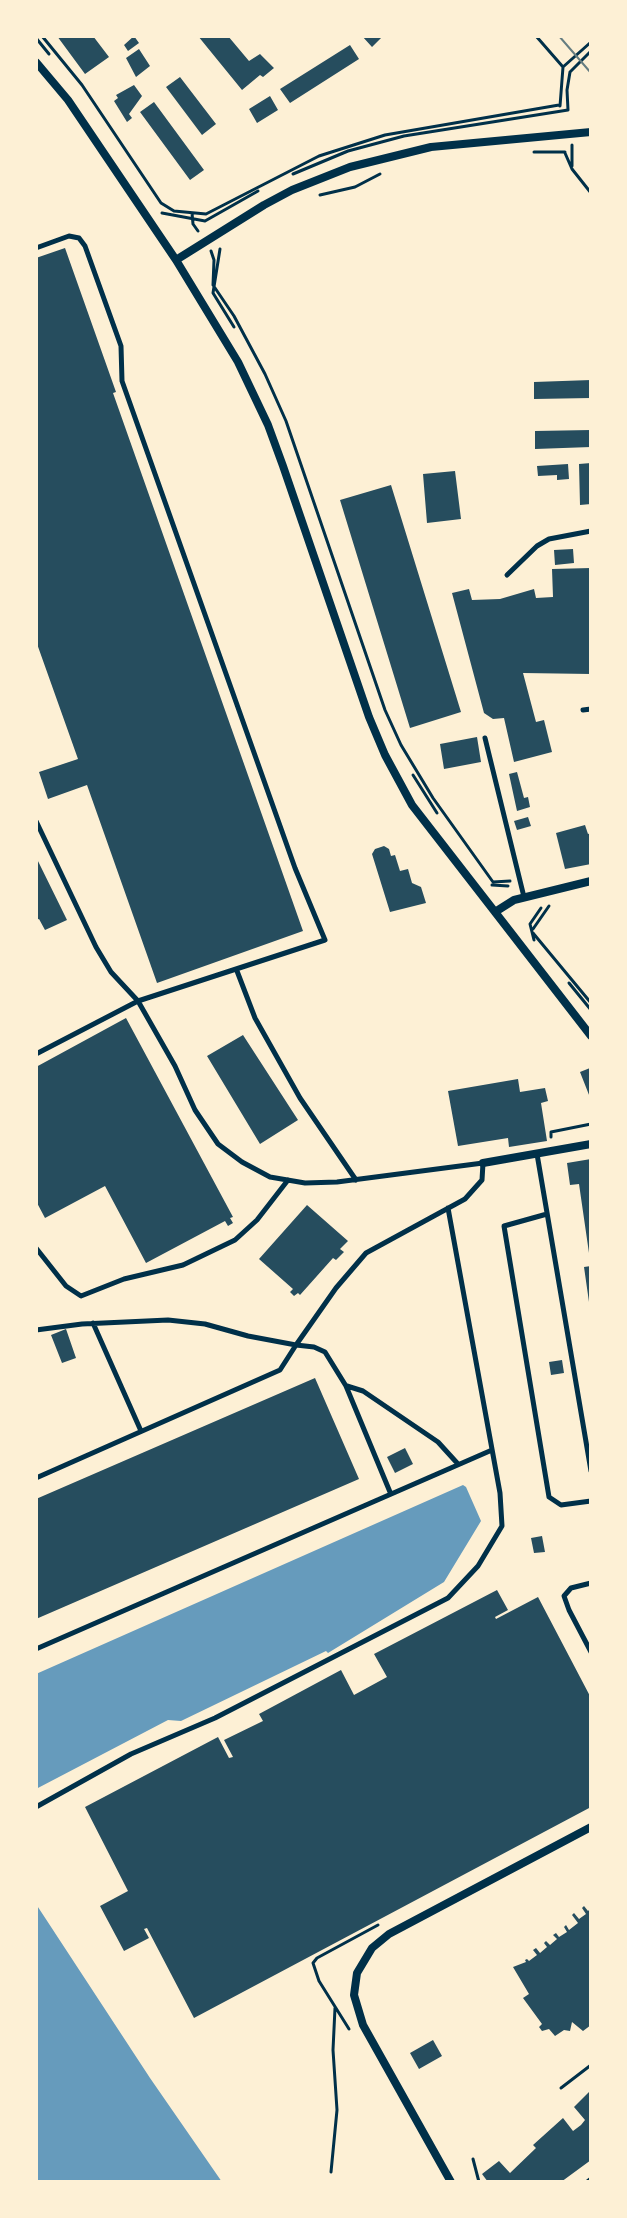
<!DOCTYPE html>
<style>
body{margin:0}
#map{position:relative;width:627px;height:2218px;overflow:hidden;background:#fdf0d5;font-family:Jost,sans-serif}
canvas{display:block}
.frame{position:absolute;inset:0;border:38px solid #fdf0d5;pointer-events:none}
</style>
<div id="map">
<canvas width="627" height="2218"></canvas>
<div class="frame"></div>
</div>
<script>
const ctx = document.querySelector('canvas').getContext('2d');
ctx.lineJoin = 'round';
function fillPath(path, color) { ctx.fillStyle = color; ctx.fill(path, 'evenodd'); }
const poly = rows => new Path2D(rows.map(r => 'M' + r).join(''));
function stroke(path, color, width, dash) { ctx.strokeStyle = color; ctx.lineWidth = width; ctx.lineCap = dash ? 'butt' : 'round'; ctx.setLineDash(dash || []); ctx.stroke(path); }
fillPath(poly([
 [463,1485,466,1487,481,1521,444,1582,328,1653,326,1651,181,1721,168,1720,36,1789,36,1674],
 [36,1904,150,2078,222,2182,36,2182]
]), '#669bbc');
fillPath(poly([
 [57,36,93,36,109,57,85,74],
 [134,36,139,43,128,51,124,45],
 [198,36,228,36,249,61,260,54,274,68,263,77,260,75,242,90],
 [362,36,383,36,372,47],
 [350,45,359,59,290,103,280,89],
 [139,49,150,66,136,77,126,58],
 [180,77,216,124,202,135,166,87],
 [134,85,142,96,129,114,132,118,127,122,114,101,118,98,116,95],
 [270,96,278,110,257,123,249,109],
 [154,102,204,170,190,180,140,112],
 [65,248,116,392,113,393,303,931,157,983,87,785,48,799,39,772,78,759,36,641,36,258],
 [591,380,591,398,534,399,534,382],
 [591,430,591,447,535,449,535,431],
 [591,463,591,504,580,505,579,464],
 [568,464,569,479,557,480,557,475,538,476,537,466],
 [455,471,461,519,427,523,423,474],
 [391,485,461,712,410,728,340,500],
 [573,549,574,563,555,565,554,550],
 [591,568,591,674,523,673,536,722,544,720,552,752,514,762,504,718,493,719,484,713,452,593,469,589,472,600,500,599,534,589,536,598,553,597,552,569],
 [477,737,481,762,444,769,440,744],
 [517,772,524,798,528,797,530,807,517,811,509,774],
 [528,817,531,826,517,830,514,821],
 [585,825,588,834,591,833,591,864,565,869,556,833],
 [384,846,389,849,391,856,395,855,400,871,408,869,412,883,421,887,426,903,390,912,372,854,375,849],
 [36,857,67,920,45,930,39,919,36,920],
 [126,1018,233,1217,230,1218,233,1223,228,1226,225,1221,146,1263,105,1186,45,1218,36,1201,36,1067],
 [243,1035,298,1120,260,1144,207,1056],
 [590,1068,591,1072,591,1100,580,1072],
 [518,1079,520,1092,545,1088,548,1101,541,1103,547,1141,509,1147,508,1138,458,1146,448,1091],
 [591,1159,591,1253,589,1253,579,1184,570,1185,567,1163],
 [307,1205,348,1241,340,1249,344,1252,336,1260,333,1258,300,1295,298,1293,294,1296,290,1292,293,1289,259,1259],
 [591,1266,591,1302,589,1302,584,1267],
 [66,1329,76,1358,62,1363,51,1335],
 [562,1360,564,1373,551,1375,549,1362],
 [315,1378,359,1479,36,1619,36,1499],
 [405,1448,413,1464,395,1473,387,1457],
 [542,1536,545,1552,534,1553,531,1538],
 [497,1590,508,1610,495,1617,496,1619,538,1597,591,1698,591,1807,194,2018,147,1928,144,1929,149,1938,124,1951,100,1906,128,1891,85,1807,218,1737,229,1758,233,1757,224,1740,263,1721,259,1714,341,1670,354,1695,387,1677,374,1654],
 [584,1906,588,1911,591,1908,591,2025,583,2031,572,2022,570,2031,564,2030,555,2036,549,2029,542,2031,539,2027,542,2024,523,1998,529,1994,513,1967,526,1962,525,1960,527,1959,529,1961,537,1955,533,1950,536,1948,540,1953,547,1947,544,1943,546,1941,550,1945,557,1939,553,1935,556,1933,559,1937,567,1932,564,1927,566,1925,569,1930,578,1923,572,1915,574,1913,579,1919,586,1914,582,1908],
 [433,2040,442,2056,419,2069,410,2053],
 [591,2090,591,2160,561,2182,488,2182,482,2174,499,2161,510,2173,536,2148,533,2145,563,2118,573,2131,581,2125,585,2120,574,2107]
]), '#264d5e');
stroke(poly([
 [42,36,82,85,161,203,174,211,206,214,319,156,385,135,559,105],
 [536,36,563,67,560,106],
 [36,38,49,54],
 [563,67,591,42],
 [572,145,572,166],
 [534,152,565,152],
 [565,153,572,169,591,193],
 [293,174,348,151,404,136,568,110,567,90,570,72,591,51],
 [320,195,355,187,380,174],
 [162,213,205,221,258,191],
 [192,213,193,224,198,231],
 [220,249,213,293,234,327],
 [211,251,214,260,213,285,234,316,265,374,286,421,385,710,401,745,433,798,493,882,510,881],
 [413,775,437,813],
 [492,885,508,886],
 [533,929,549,906],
 [533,933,591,1003],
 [534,940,530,924,541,908],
 [569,983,591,1010],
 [551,1137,551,1132,591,1124],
 [349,2029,319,1981,313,1963,317,1958,378,1925],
 [561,2088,591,2065],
 [473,2159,479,2182],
 [331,2172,337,2110,333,2050,335,2008],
 [586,2182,591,2178]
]), '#003049', 3);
stroke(poly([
 [36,248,69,236,79,238,85,246,121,346,122,381,295,868,325,940,138,1001,36,1054],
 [507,575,537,546,549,539,591,531],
 [583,710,591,709],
 [485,738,524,897],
 [36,821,96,947,111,972,138,1001,175,1066,195,1110,218,1144,242,1162,270,1177,305,1183,337,1182,483,1163,482,1180,465,1199,366,1253,336,1288,296,1345,248,1336,205,1324,168,1320,82,1324,36,1330],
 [237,971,255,1018,300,1098,356,1180],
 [537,1154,591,1471],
 [547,1214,504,1226,549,1497,561,1505,591,1501],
 [36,1248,66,1286,81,1296,124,1279,183,1265,235,1240,257,1220,288,1180],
 [93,1323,141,1431],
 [347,1386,363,1391,438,1442,458,1464],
 [36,1478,280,1370,296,1345,314,1347,325,1352,346,1386,390,1492],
 [591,1583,571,1588,564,1596,569,1610,591,1652],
 [36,1649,492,1450],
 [36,1807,131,1754,215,1718,448,1598,478,1566,502,1526,500,1493,448,1208]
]), '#003049', 5);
stroke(poly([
 [36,62,68,100,176,260,238,362,268,425,283,466,369,717,385,755,412,805,495,912,514,900,591,881],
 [176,260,264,205,292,190,350,167,431,147,591,132],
 [495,912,591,1036],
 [483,1163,591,1144],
 [451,2182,363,2025,354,1995,357,1973,372,1948,389,1934,591,1827]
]), '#003049', 8);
stroke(poly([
 [559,36,591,73]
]), '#657d81', 2);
</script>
